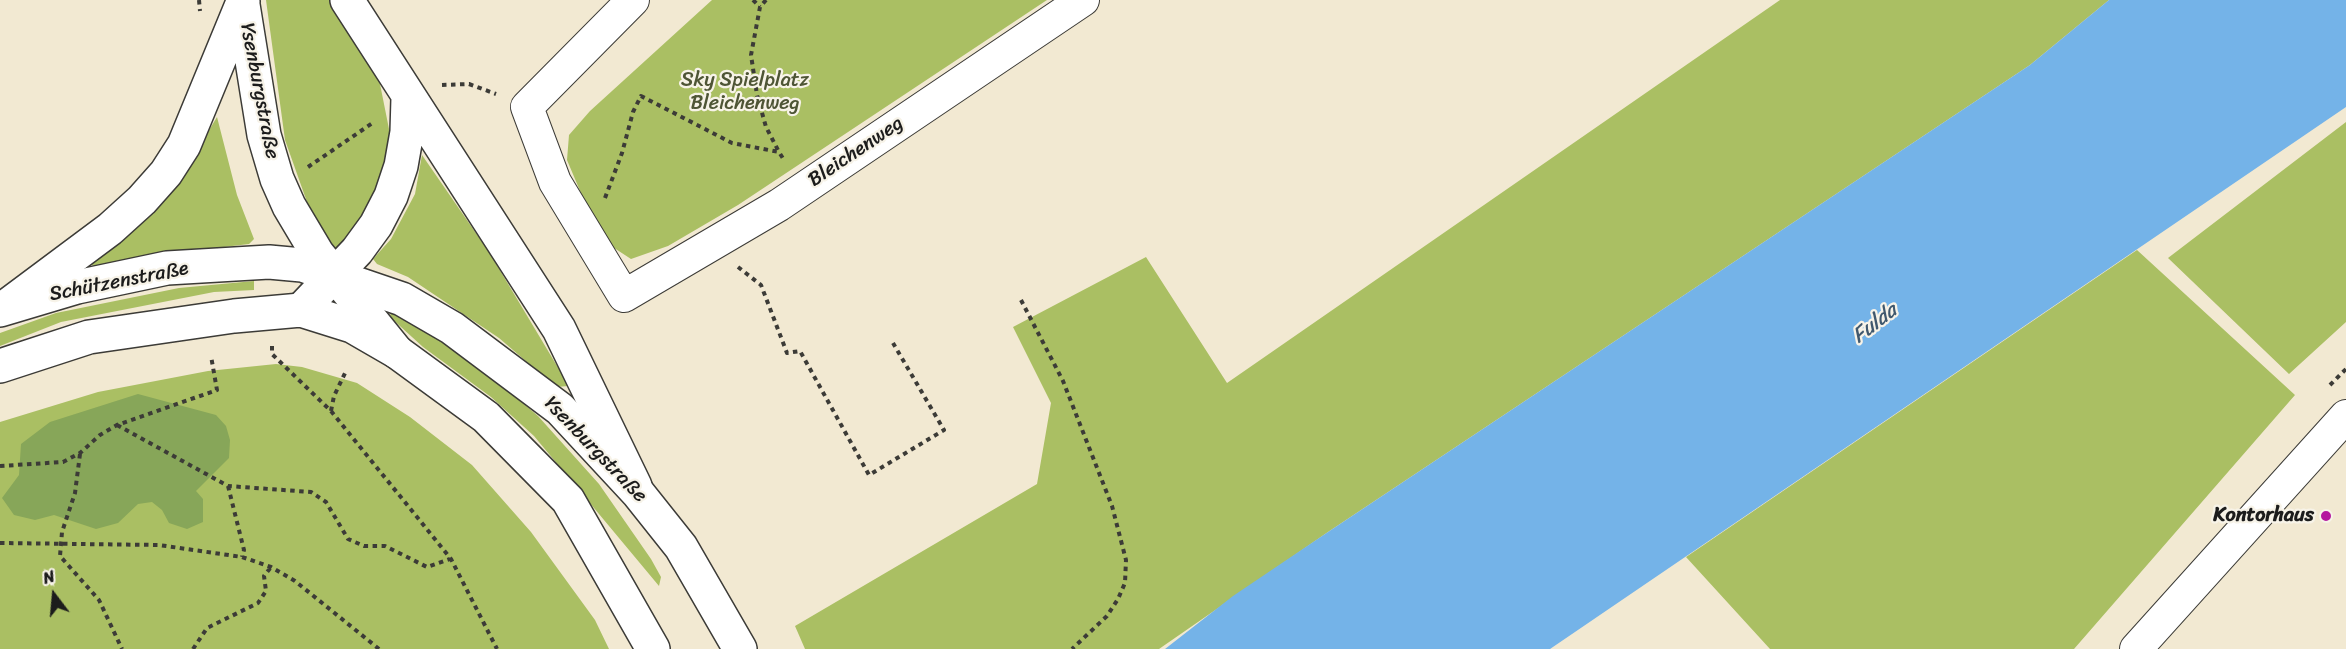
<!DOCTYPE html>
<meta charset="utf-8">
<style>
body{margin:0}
#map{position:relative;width:2346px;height:649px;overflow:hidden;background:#f2e9d2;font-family:Sriracha,sans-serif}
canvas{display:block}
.north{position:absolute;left:24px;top:565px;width:60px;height:60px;-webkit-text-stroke:4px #f7f3e8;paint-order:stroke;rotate:344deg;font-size:16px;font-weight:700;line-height:24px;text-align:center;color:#1c1c1c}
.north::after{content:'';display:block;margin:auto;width:21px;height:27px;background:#1c1c1c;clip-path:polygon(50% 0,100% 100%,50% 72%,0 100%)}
</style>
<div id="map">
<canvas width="2346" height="649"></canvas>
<div class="north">N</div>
</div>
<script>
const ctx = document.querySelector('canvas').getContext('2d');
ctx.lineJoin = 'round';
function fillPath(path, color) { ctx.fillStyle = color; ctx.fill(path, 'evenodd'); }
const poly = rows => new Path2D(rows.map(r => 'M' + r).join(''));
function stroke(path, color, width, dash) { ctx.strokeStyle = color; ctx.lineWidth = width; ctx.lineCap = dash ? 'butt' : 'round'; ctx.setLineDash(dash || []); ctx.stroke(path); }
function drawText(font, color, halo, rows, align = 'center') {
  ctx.font = font + ' Sriracha,sans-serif'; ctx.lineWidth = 4.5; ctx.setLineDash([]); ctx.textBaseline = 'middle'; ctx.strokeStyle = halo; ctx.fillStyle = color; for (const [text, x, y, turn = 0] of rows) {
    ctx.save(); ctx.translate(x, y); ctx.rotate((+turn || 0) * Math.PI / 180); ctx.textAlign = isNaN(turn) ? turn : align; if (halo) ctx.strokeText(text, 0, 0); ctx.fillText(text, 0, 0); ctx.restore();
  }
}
fillPath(poly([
 [266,0,330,0,379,79,390,134,385,170,371,209,339,249,331,250,307,202,285,140],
 [712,0,1047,0,738,205,668,246,631,259,605,242,583,198,567,160,569,135,590,111],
 [1780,0,2109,0,2030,65,1328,532,1159,649,805,649,795,626,1037,484,1051,403,1013,327,1146,257,1227,383],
 [217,117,237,195,254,239,249,244,149,256,94,268,91,263,147,218,176,185],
 [2346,122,2346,322,2289,374,2168,258],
 [422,155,489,252,569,386,556,387,499,338,408,277,377,264,373,259,391,239,415,194],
 [2137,250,2295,395,2074,649,1770,649,1686,557],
 [254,281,254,290,214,292,61,322,0,346,0,333,56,313,179,288],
 [391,311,442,342,496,380,538,416,599,484,651,559,661,577,659,586,534,436,491,397,423,347,390,317],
 [276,364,302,367,357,383,410,417,472,465,531,532,595,620,609,649,0,649,0,422,98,392,208,371]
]), '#aabf63');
fillPath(poly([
 [138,394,216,415,226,426,230,440,229,458,196,491,203,499,203,522,187,529,169,523,162,510,152,502,138,504,118,523,96,529,54,515,35,520,14,515,2,498,19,475,21,444,50,422]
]), '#87a659');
fillPath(poly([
 [2109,0,2346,0,2346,107,1550,649,1165,649,1233,596,1328,532,2030,65]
]), '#74b3e8');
const street = poly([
 [633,0,527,107,555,182,624,296,779,205,1083,0],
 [2136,649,2346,416]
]);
const secondary = poly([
 [347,0,559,329,635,486],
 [243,5,264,135,277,179,289,206,317,253,397,352],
 [8,305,110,229,142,200,166,173,184,145,243,2],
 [301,310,357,251,376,225,391,196,401,166,407,132,408,98]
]);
const primary = poly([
 [0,310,77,287,167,268,269,262,302,265,402,299,452,328,560,409,638,493,681,547,740,649],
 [0,366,89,337,234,316,301,310,352,326,397,352,486,417,568,500,653,649]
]);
stroke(street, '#3c3b37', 34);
stroke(secondary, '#3c3b37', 36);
stroke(primary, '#3c3b37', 36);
stroke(poly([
 [199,0,200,11],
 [753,0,760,7],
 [766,0,760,7,751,55,757,95,766,127,779,152],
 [442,85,469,84,496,94],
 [308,167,374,122],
 [605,198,622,153,633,112,641,96,732,143,779,152,784,160],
 [738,267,761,285,787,353,800,351,869,475,944,430,893,343],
 [1021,300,1063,381,1112,506,1126,560,1125,583,1118,599,1107,616,1072,649],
 [272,346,272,354,331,411,451,559,497,649],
 [2330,385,2346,369],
 [331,411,334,396,346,371],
 [117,425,228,486,311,492,326,502,348,539,364,546,385,546,427,567,450,559],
 [80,454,75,493,62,532,60,556,99,600,122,649],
 [0,466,63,462,80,453,100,435,117,425,217,390,211,356],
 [228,486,244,550,242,557],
 [0,543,159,545,242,557,271,567,295,581,379,649],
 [193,649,207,628,258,603,266,591,264,576,271,567]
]), '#3c3b37', 4, [4.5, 4.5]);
stroke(street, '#fff', 32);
stroke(secondary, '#fff', 33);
stroke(primary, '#fff', 33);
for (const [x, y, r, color] of [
 [2326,516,6,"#b5179e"]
]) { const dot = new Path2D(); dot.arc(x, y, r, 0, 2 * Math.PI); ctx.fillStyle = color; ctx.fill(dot); stroke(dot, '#f7f3e8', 2); }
drawText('20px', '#4e5535', '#f7f3e8', [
 ["Sky Spielplatz",745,81],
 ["Bleichenweg",745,104]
]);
drawText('20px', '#1c1c1c', '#f7f3e8', [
 ["Ysenburgstraße",259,91,79],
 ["Bleichenweg",856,152,-34],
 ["Schützenstraße",119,282,-11],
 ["Ysenburgstraße",595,450,46]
]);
drawText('bold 20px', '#1c1c1c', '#f7f3e8', [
 ["Kontorhaus",2314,516]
], 'right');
drawText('italic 21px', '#3f586e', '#f7f3e8', [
 ["Fulda",1875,324,-38]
]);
</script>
